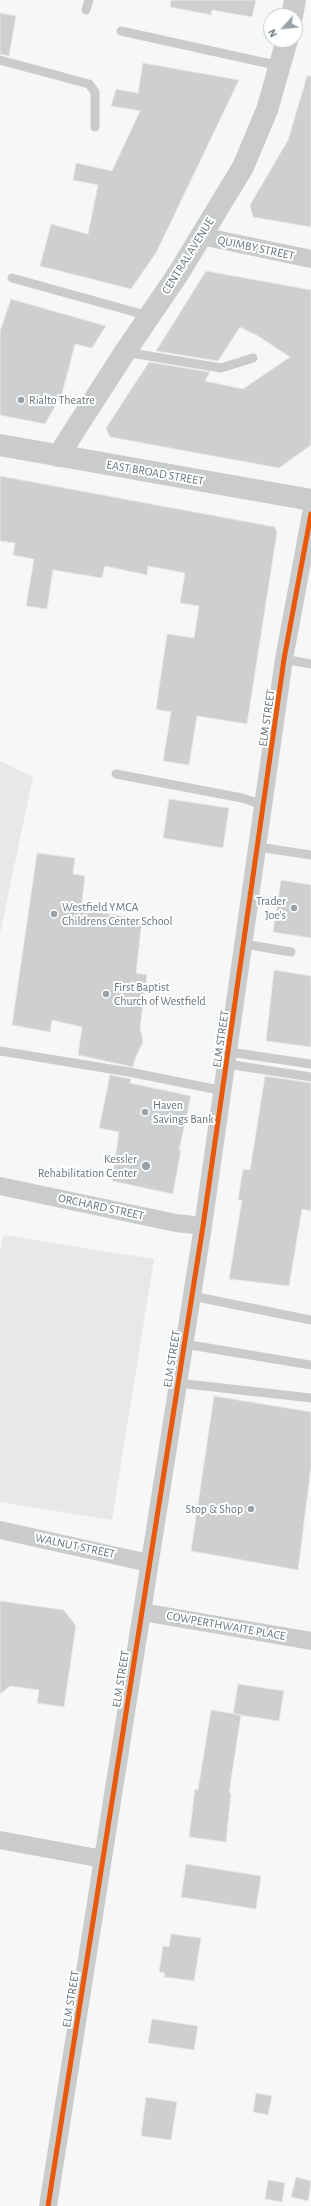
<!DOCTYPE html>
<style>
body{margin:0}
#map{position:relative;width:311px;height:2206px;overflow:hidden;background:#f7f7f7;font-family:"Alegreya Sans",sans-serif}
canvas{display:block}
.north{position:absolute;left:263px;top:8px;width:40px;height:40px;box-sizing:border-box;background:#fff;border:1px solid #c2c7cb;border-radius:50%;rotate:243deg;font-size:11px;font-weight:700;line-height:16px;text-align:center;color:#66747e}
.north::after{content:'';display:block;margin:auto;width:14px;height:18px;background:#99a2a8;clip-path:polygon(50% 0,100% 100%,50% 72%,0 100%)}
</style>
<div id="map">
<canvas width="311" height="2206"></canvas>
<div class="north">N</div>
</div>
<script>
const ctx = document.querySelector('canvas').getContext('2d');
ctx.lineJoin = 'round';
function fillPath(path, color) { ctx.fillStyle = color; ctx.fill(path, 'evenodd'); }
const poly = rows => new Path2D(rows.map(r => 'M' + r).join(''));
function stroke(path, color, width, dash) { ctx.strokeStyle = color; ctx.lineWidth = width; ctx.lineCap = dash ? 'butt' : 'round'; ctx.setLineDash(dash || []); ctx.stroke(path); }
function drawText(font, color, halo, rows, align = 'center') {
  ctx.font = font + ' "Alegreya Sans",sans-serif'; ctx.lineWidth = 4; ctx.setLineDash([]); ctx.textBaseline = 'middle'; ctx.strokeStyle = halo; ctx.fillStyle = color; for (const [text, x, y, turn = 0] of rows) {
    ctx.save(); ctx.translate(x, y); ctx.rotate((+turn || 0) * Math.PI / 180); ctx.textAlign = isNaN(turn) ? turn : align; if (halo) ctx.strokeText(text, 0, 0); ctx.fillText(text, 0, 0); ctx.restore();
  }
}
fillPath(poly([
 [0,761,33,777,0,934],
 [3,1235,154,1259,112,1520,0,1502,0,1253]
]), '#e6e9e5');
const building = poly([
 [171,0,256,0,252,17,212,10,211,15,170,7,171,0],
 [0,13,16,16,9,56,0,54,0,13],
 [143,63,239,80,156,253,131,289,40,266,51,224,88,234,98,185,73,180,76,163,112,171,140,111,111,106,116,89,138,93,143,63],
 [307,76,311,76,311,227,253,217,250,205,288,140,307,76],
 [206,271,311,290,311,445,279,468,110,437,106,428,149,362,210,372,205,381,243,389,290,357,258,336,240,327,218,361,156,351,206,271],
 [11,299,106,326,92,348,75,344,62,394,45,424,0,415,0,331,11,299],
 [0,476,275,527,277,532,247,724,197,716,189,765,163,761,171,712,156,709,167,634,194,638,199,606,180,603,185,573,148,566,147,575,105,566,102,578,53,570,47,609,26,606,34,559,13,555,15,543,0,541,0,476],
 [169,799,229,808,223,848,163,838,169,799],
 [37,853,75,858,73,874,85,876,81,909,142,920,136,973,147,975,140,1028,143,1042,135,1059,133,1067,78,1055,82,1027,52,1020,50,1032,12,1025,37,853],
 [281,880,311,885,311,938,273,932,281,880],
 [274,970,311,976,311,1047,266,1041,274,970],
 [110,1075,131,1079,130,1083,191,1096,179,1150,181,1150,173,1194,112,1181,119,1132,99,1128,110,1075],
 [265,1076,311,1083,311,1211,302,1209,289,1286,229,1279,242,1200,238,1200,243,1169,250,1170,265,1076],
 [214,1396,311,1412,311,1467,298,1570,191,1551,214,1396],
 [0,1601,64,1610,76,1626,64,1707,37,1703,39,1690,10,1686,0,1694,0,1601],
 [238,1684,284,1691,279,1721,233,1714,238,1684],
 [211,1710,241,1715,229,1793,231,1793,226,1842,189,1837,195,1789,198,1790,211,1710],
 [186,1864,261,1876,256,1909,181,1897,186,1864],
 [171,1934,201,1938,194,1981,164,1977,165,1973,159,1972,163,1946,169,1947,171,1934],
 [152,2019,198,2026,194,2050,148,2043,152,2019],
 [256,2093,272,2096,268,2115,253,2112,256,2093],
 [146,2097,177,2102,171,2140,141,2136,146,2097],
 [296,2177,311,2181,308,2201,291,2197,296,2177],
 [268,2180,285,2183,282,2202,265,2199,268,2180]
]);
fillPath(building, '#cecfd0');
stroke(building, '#e7e7e6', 1);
stroke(poly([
 [86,10,89,0],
 [121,31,280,66],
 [0,60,89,84,95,92,95,127],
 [12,278,149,316],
 [125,352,221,368,253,358],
 [284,659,311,664],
 [116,774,242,798,263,805],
 [258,847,311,855],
 [244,944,291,952],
 [0,1051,129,1072,224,1091],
 [229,1052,311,1064],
 [227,1064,311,1077],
 [192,1296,311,1320],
 [184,1344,311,1365],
 [178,1383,311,1398]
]), '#cacccc', 9);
stroke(poly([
 [201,236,311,259],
 [0,1186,176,1223,203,1226],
 [0,1530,149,1563],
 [142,1612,311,1641],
 [0,1840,103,1859],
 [48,2206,203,1226,284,659,311,514]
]), '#cacccc', 18);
stroke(poly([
 [292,16,295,0],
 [0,445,311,500],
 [58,456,125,352,178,274,243,167,267,110,287,40]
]), '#cacccc', 22);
stroke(poly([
 [48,2206,203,1226,284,659,311,514]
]), '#e8590c', 5);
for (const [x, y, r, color] of [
 [21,400,4,"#99a2a8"],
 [294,908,4,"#99a2a8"],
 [54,914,4,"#99a2a8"],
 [106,994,4,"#99a2a8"],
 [145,1112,4,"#99a2a8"],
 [146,1166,5,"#99a2a8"],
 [251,1509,4,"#99a2a8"]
]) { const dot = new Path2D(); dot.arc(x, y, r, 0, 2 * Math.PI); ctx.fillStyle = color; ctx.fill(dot); stroke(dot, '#fff', 1.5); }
drawText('12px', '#66747e', '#fff', [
 ["QUIMBY STREET",256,248,12],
 ["CENTRAL AVENUE",188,256,-58],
 ["EAST BROAD STREET",155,473,10],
 ["ELM STREET",267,718,-82],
 ["ELM STREET",221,1039,-82],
 ["ORCHARD STREET",101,1207,12],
 ["ELM STREET",172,1359,-81],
 ["WALNUT STREET",75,1546,12],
 ["COWPERTHWAITE PLACE",226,1626,10],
 ["ELM STREET",121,1679,-81],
 ["ELM STREET",71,1999,-81]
]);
drawText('12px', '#66747e', '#fff', [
 ["Rialto Theatre",29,400],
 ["Trader",286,901,"right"],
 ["Joe's",286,915,"right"],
 ["Westfield YMCA",62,907],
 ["Childrens Center School",62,921],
 ["First Baptist",114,987],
 ["Church of Westfield",114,1001],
 ["Haven",153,1105],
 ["Savings Bank",153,1119],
 ["Kessler",137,1159,"right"],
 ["Rehabilitation Center",137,1173,"right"],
 ["Stop & Shop",243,1509,"right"]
], 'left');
</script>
